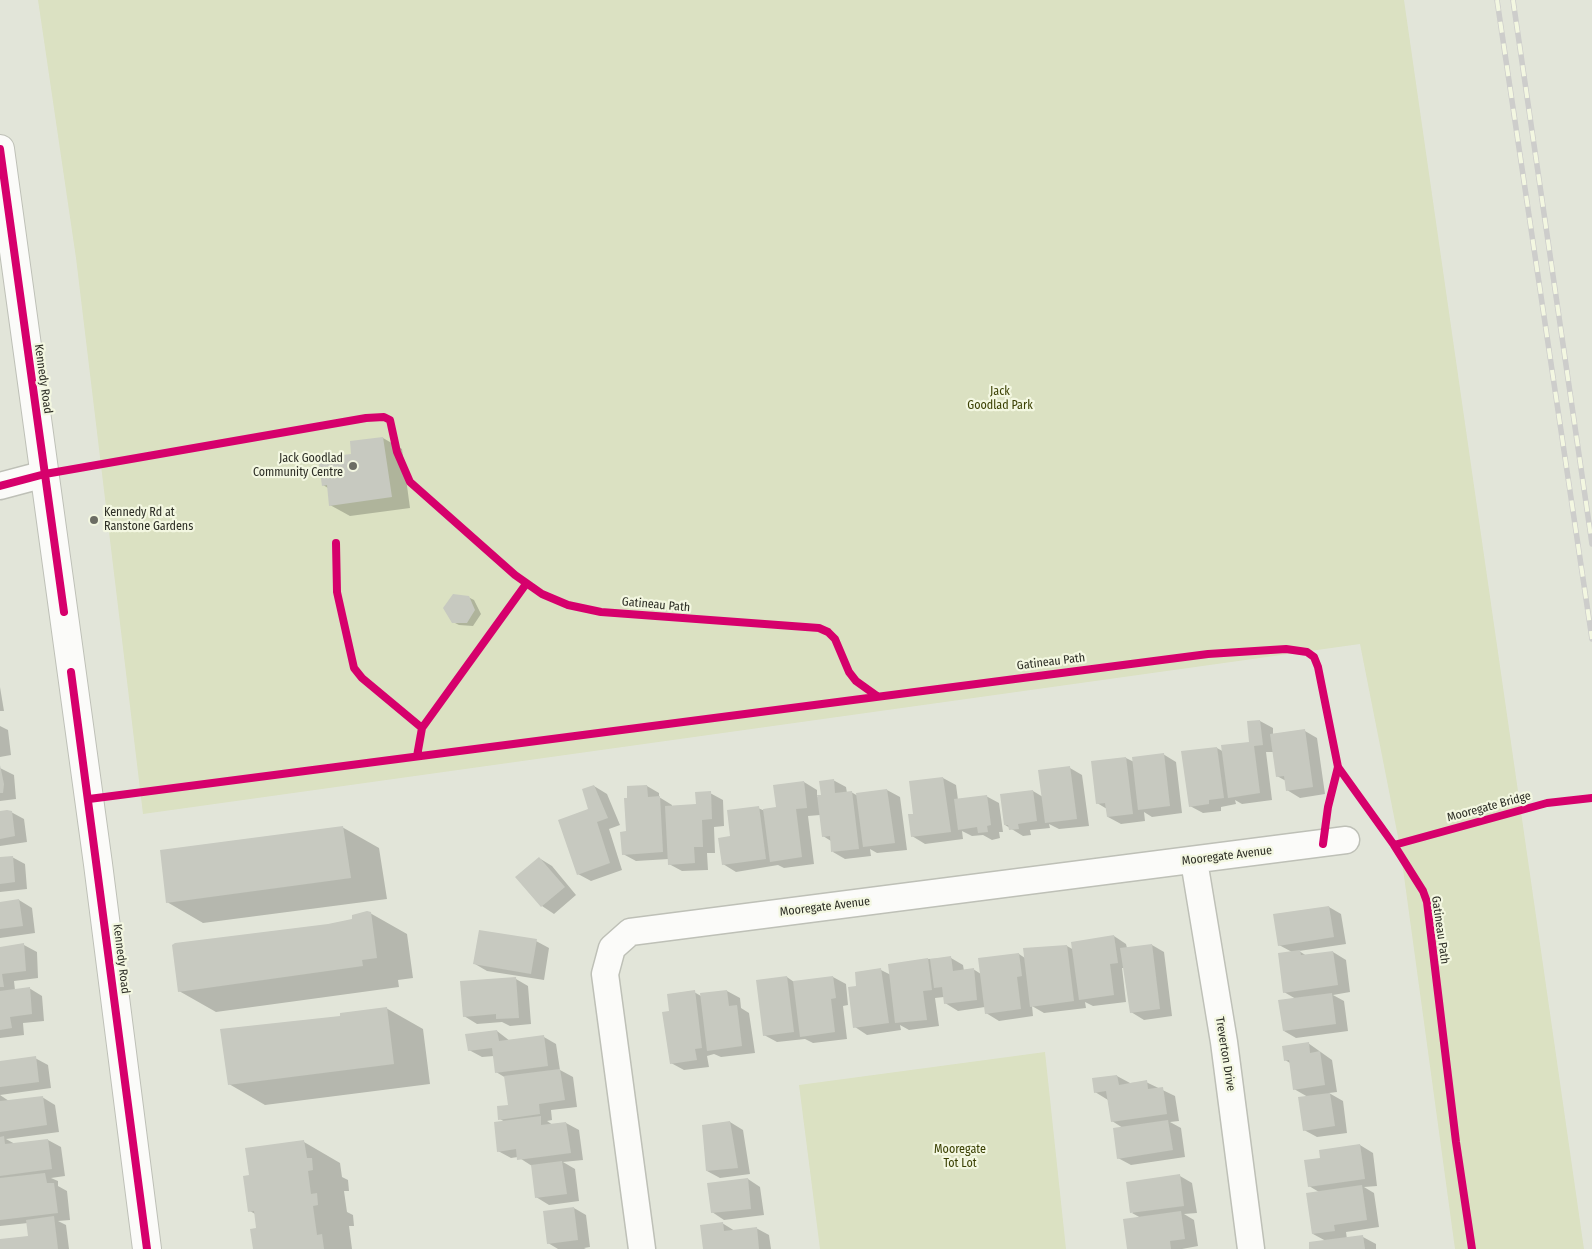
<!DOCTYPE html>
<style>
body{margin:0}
canvas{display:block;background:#e2e5d9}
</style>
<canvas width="1592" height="1249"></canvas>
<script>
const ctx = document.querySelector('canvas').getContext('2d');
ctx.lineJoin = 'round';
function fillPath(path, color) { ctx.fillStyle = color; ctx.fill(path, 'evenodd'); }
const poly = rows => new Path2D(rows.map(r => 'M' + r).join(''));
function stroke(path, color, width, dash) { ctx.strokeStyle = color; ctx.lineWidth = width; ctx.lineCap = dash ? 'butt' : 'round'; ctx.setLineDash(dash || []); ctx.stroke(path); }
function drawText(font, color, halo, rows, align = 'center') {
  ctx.font = font + ' "Fira Sans Condensed",sans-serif'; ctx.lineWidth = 4.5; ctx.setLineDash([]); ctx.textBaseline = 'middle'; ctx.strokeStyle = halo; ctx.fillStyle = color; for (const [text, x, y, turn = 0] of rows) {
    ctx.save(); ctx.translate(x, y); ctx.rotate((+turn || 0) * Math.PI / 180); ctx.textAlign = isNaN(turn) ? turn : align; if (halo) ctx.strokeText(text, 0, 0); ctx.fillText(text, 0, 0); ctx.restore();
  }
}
fillPath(poly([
 [38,0,1404,0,1584,1249,1455,1249,1400,847,1360,644,143,814,76,258],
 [1045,1052,1066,1249,820,1249,799,1085]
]), '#dbe1c2');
fillPath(poly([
 [383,438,402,449,410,508,350,516,330,505,328,488,323,485,353,455],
 [468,597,474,600,481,614,473,626,459,625,453,622],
 [0,687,4,711,0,711],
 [1260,721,1273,728,1273,735,1305,731,1317,738,1325,794,1300,798,1287,790,1286,781,1277,776,1273,752,1266,752,1272,800,1242,804,1235,800,1236,804,1221,807,1221,811,1203,813,1190,806,1217,748,1224,752,1251,743],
 [0,726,8,730,11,755,0,757],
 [1163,754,1176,762,1182,813,1152,817,1144,812,1145,821,1121,824,1108,817,1107,809,1097,803,1126,758,1134,762],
 [0,768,14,775,16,799,0,801],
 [1070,768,1082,775,1089,826,1059,829,1049,824,1050,828,1030,830,1031,835,1023,836,1005,825,1002,795,1033,791,1043,797],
 [943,778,956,785,958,800,986,796,999,803,1003,832,999,832,1000,838,992,840,983,835,972,836,962,831,963,839,925,844,912,836,915,815,910,782],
 [833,780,846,787,847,793,851,792,858,796,857,794,887,790,900,797,907,850,877,853,870,849,871,856,845,859,833,852,831,841,823,836,820,815,808,816,814,864,784,868,778,865,736,872,723,864,732,838,758,808,765,811,777,808,804,782,817,790,817,797,823,796],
 [594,786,607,794,620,825,609,829,622,870,591,881,578,874],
 [647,786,659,793,659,797,672,805,672,807,698,805,710,793,723,800,724,826,714,827,715,853,707,853,708,870,682,871,669,864,669,859,636,861,623,854,627,833],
 [11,812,24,819,27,842,0,846,0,813],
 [342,827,379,848,387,899,203,923,167,902],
 [12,857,25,864,27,889,0,892,0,858],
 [539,858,552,866,576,895,554,914,542,906],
 [19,900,32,908,35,933,0,938,0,903],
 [1329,907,1341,914,1346,944,1299,951,1307,956,1333,952,1346,960,1350,992,1333,995,1344,1001,1348,1031,1296,1038,1284,1031,1296,999,1284,992,1292,952,1279,945],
 [370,913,407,934,413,978,398,980,399,987,216,1012,179,991,328,925,354,920],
 [1114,936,1126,944,1127,948,1152,945,1164,952,1172,1016,1144,1020,1131,1012,1124,968,1122,968,1126,1002,1093,1006,1085,1002,1086,1008,1044,1013,1032,1006,1033,1016,999,1021,986,1013,985,1007,958,1011,945,1003,944,997,935,998,939,1026,909,1030,900,1025,901,1030,867,1035,855,1027,858,987,881,970,891,975,927,959,951,958,963,965,964,971,973,969,981,974,1019,954,1025,958,1067,946,1074,950],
 [536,941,549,948,544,980,487,971,475,964],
 [24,945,37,952,38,978,14,981,15,990,29,988,42,996,44,1021,23,1023,24,1035,0,1038,0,948],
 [787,977,794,982,833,977,846,984,848,1005,843,1006,847,1039,813,1043,805,1039,777,1042,764,1035],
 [516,979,528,986,531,1024,510,1026,502,1022,477,1024,464,1016],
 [727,991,740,998,741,1008,749,1013,755,1053,721,1057,714,1054,707,1056,709,1067,684,1070,671,1063,671,1012,694,992,701,996],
 [386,1008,423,1029,430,1084,265,1105,229,1084],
 [497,1031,510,1041,544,1037,556,1044,560,1070,573,1077,577,1107,551,1110,552,1120,547,1121,553,1125,566,1123,579,1130,583,1160,563,1162,575,1169,579,1201,549,1205,536,1197,532,1166,518,1157,511,1158,498,1151,505,1122,500,1119,510,1106,506,1078,496,1072,494,1056,482,1057,469,1050],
 [1308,1043,1332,1060,1337,1092,1329,1093,1343,1101,1347,1133,1317,1137,1304,1130,1308,1097,1294,1089,1290,1063,1285,1060],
 [35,1058,48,1065,51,1088,0,1095,9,1101,42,1097,55,1105,59,1132,6,1139,15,1144,48,1140,61,1147,65,1176,51,1178,58,1181,58,1186,67,1191,70,1220,58,1221,66,1225,69,1249,0,1249,0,1241,29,1237,28,1223,0,1226,0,1062],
 [1117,1076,1130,1083,1146,1082,1175,1096,1179,1121,1170,1122,1181,1128,1185,1157,1131,1165,1118,1158,1123,1128,1112,1121,1108,1100,1095,1092],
 [730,1122,743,1130,750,1174,720,1178,707,1171],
 [304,1142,340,1163,342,1177,348,1180,349,1191,344,1191,347,1212,353,1215,354,1226,349,1226,352,1249,254,1249,257,1229,255,1214,250,1211,250,1176],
 [1360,1145,1373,1153,1377,1186,1364,1187,1374,1193,1379,1227,1346,1232,1347,1239,1363,1237,1376,1244,1376,1249,1311,1249,1326,1241,1313,1234,1319,1192,1309,1186,1322,1159],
 [1180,1176,1192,1183,1197,1213,1184,1214,1194,1220,1198,1246,1182,1249,1128,1249,1141,1218,1132,1213],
 [748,1179,760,1187,764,1215,724,1220,712,1212],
 [574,1208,586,1215,590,1247,584,1248,586,1249,558,1249,548,1243],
 [722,1223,735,1231,756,1228,769,1235,771,1249,704,1249]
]), '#0003');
fillPath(poly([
 [383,437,392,497,329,506,327,485,322,486,318,458,351,454,350,441],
 [453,594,469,596,475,610,467,623,452,623,443,608],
 [1260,720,1263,745,1254,746,1260,793,1228,798,1221,745,1249,742,1247,721],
 [1305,729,1313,787,1286,791,1284,776,1276,777,1270,734],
 [1217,747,1224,798,1209,800,1209,804,1189,807,1181,751],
 [1164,753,1170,806,1138,810,1132,757],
 [1126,757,1133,814,1107,817,1105,803,1096,804,1091,761],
 [0,765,4,784,3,793,0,793],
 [1070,766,1077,819,1045,823,1038,770],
 [943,777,951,832,911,837,908,814,913,814,909,781],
 [834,779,835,793,852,791,859,849,831,852,830,836,822,837,817,795,821,795,819,781],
 [804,781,807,808,796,809,802,857,770,862,763,809,776,807,773,785],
 [594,785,608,818,597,822,610,863,577,875,558,820,588,809,582,789],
 [647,785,648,797,660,796,663,852,622,855,620,832,626,831,624,798,627,798,627,786],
 [887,789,895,843,863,847,856,793],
 [1033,790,1037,821,1018,824,1019,829,1009,830,1008,825,1004,825,1000,794],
 [711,791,712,819,702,820,703,847,694,847,695,863,668,865,665,806,696,804,695,792],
 [987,795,991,825,987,826,988,832,978,833,977,827,958,830,954,799],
 [759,806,766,859,722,865,718,838,730,836,727,810],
 [7,810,12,811,15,836,0,839,0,811],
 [343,826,351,878,166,903,160,850],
 [13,856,15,882,0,884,0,857],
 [539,857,565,887,541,907,515,877],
 [19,899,23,926,0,929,0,902],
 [1329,906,1334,937,1278,946,1273,914],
 [367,911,371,912,377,958,362,960,363,966,178,992,172,945,175,943,328,924,352,919,352,915],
 [479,930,537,939,531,974,473,964],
 [1114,935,1118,963,1110,964,1114,995,1079,1000,1071,942],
 [24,943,26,971,2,974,4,987,0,987,0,947],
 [1152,944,1160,1009,1130,1013,1120,948],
 [1067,945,1074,1001,1030,1007,1023,948],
 [1300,950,1301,955,1333,951,1338,985,1283,993,1278,953],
 [1019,953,1022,976,1017,977,1021,1009,985,1014,978,958],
 [951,956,953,971,974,968,977,1000,944,1004,942,987,934,988,930,959],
 [928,958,932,990,923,991,927,1020,895,1023,888,964],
 [881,968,889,1023,853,1028,848,987,856,986,855,972],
 [787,976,794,1032,763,1036,756,980],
 [833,976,836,998,831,999,835,1032,800,1037,793,981],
 [516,977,519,1018,496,1019,496,1014,463,1017,460,981],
 [30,987,32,1014,10,1017,12,1028,0,1030,0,991],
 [695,990,702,1048,695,1049,697,1060,670,1064,662,1012,669,1011,667,994],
 [727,990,729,1006,737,1005,742,1046,707,1051,700,993],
 [1332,993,1336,1024,1283,1031,1278,1000],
 [387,1007,394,1064,228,1085,220,1029,340,1016,340,1013],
 [497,1030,499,1041,544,1035,548,1066,495,1073,492,1048,468,1051,465,1034],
 [1309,1042,1310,1053,1320,1051,1325,1085,1293,1090,1289,1060,1284,1061,1282,1046],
 [36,1056,39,1082,0,1087,0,1061],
 [560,1069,565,1100,539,1104,540,1114,498,1120,497,1106,508,1105,504,1076],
 [1117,1075,1119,1085,1147,1080,1148,1089,1163,1087,1167,1114,1111,1122,1106,1091,1094,1093,1092,1078],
 [1330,1093,1335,1126,1303,1131,1298,1097],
 [43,1096,47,1125,0,1132,0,1101],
 [541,1116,541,1125,566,1122,571,1153,517,1160,516,1149,497,1152,494,1122],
 [1168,1120,1173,1150,1117,1159,1113,1128],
 [730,1121,738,1168,706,1171,702,1125],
 [4,1136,5,1144,48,1139,52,1169,0,1176,0,1137],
 [304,1140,307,1158,312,1158,313,1170,308,1171,311,1194,317,1193,318,1205,313,1206,317,1235,322,1234,324,1249,253,1249,250,1229,256,1228,254,1211,248,1212,243,1176,249,1175,245,1148],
 [1360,1144,1365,1179,1308,1187,1304,1160,1320,1158,1319,1150],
 [562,1161,567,1194,535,1198,531,1165],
 [45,1173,47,1183,54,1183,58,1213,0,1220,0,1178],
 [1180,1174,1184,1206,1130,1213,1126,1182],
 [748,1178,751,1209,711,1213,707,1183],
 [1362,1185,1367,1220,1334,1225,1335,1231,1312,1234,1306,1193],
 [574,1207,578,1240,547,1244,543,1211],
 [1181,1211,1185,1239,1170,1241,1171,1249,1127,1249,1123,1219],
 [54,1216,58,1249,0,1249,0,1239,28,1236,26,1220],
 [723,1222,724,1231,757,1227,759,1249,703,1249,700,1225],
 [1363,1235,1365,1249,1309,1249,1309,1242]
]), '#c7c9c0');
const minor = poly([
 [0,486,45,474],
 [1194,861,1224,1042,1251,1249],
 [642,1249,605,974,612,948,630,932,1346,840]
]);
const secondary = poly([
 [0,149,98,864,147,1249]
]);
stroke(minor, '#bec0b7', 29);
stroke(secondary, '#bec0b7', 30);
stroke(minor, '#fbfbf9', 26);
stroke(secondary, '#fbfbf9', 28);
const rail = poly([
 [1497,0,1592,639],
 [1513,0,1592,544]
]);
stroke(rail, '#cdcdcb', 5.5);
stroke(rail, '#f3f7e1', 4, [11]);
stroke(poly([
 [0,149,64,612],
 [0,486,45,474,366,418,384,417,390,420,397,452,410,482,515,575,542,594,568,605,601,612,819,628,828,632,835,639,849,672,856,681,877,696],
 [336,543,337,592,354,668,362,678,422,728],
 [71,672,147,1249],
 [417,756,422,728,526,584],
 [89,799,1208,654,1286,649,1307,652,1314,657,1318,667,1338,767,1394,845,1423,891,1427,902,1456,1142,1472,1249],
 [1323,844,1328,807,1338,767],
 [1394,845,1547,803,1592,798]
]), '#d6006c', 8);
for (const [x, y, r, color] of [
 [353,466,5,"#6c6d64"],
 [94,520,5,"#6c6d64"]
]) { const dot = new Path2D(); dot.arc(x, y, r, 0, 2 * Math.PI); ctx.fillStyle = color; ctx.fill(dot); stroke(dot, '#f3f7e1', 2); }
drawText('12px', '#2c2d25', '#f3f7e1', [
 ["Kennedy Road",43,379,82],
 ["Gatineau Path",656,605,5],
 ["Gatineau Path",1051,662,-7],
 ["Mooregate Bridge",1489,807,-15],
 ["Mooregate Avenue",1227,856,-7],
 ["Mooregate Avenue",825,907,-7],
 ["Gatineau Path",1440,930,82],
 ["Kennedy Road",121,959,83],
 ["Treverton Drive",1225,1054,81]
]);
drawText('12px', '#3a4002', '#f3f7e1', [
 ["Jack",1000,392],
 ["Goodlad Park",1000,406],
 ["Mooregate",960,1150],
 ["Tot Lot",960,1164]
]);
drawText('12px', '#2c2d25', '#f3f7e1', [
 ["Jack Goodlad",343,459],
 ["Community Centre",343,473],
 ["Kennedy Rd at",104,513,"left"],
 ["Ranstone Gardens",104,527,"left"]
], 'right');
</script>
